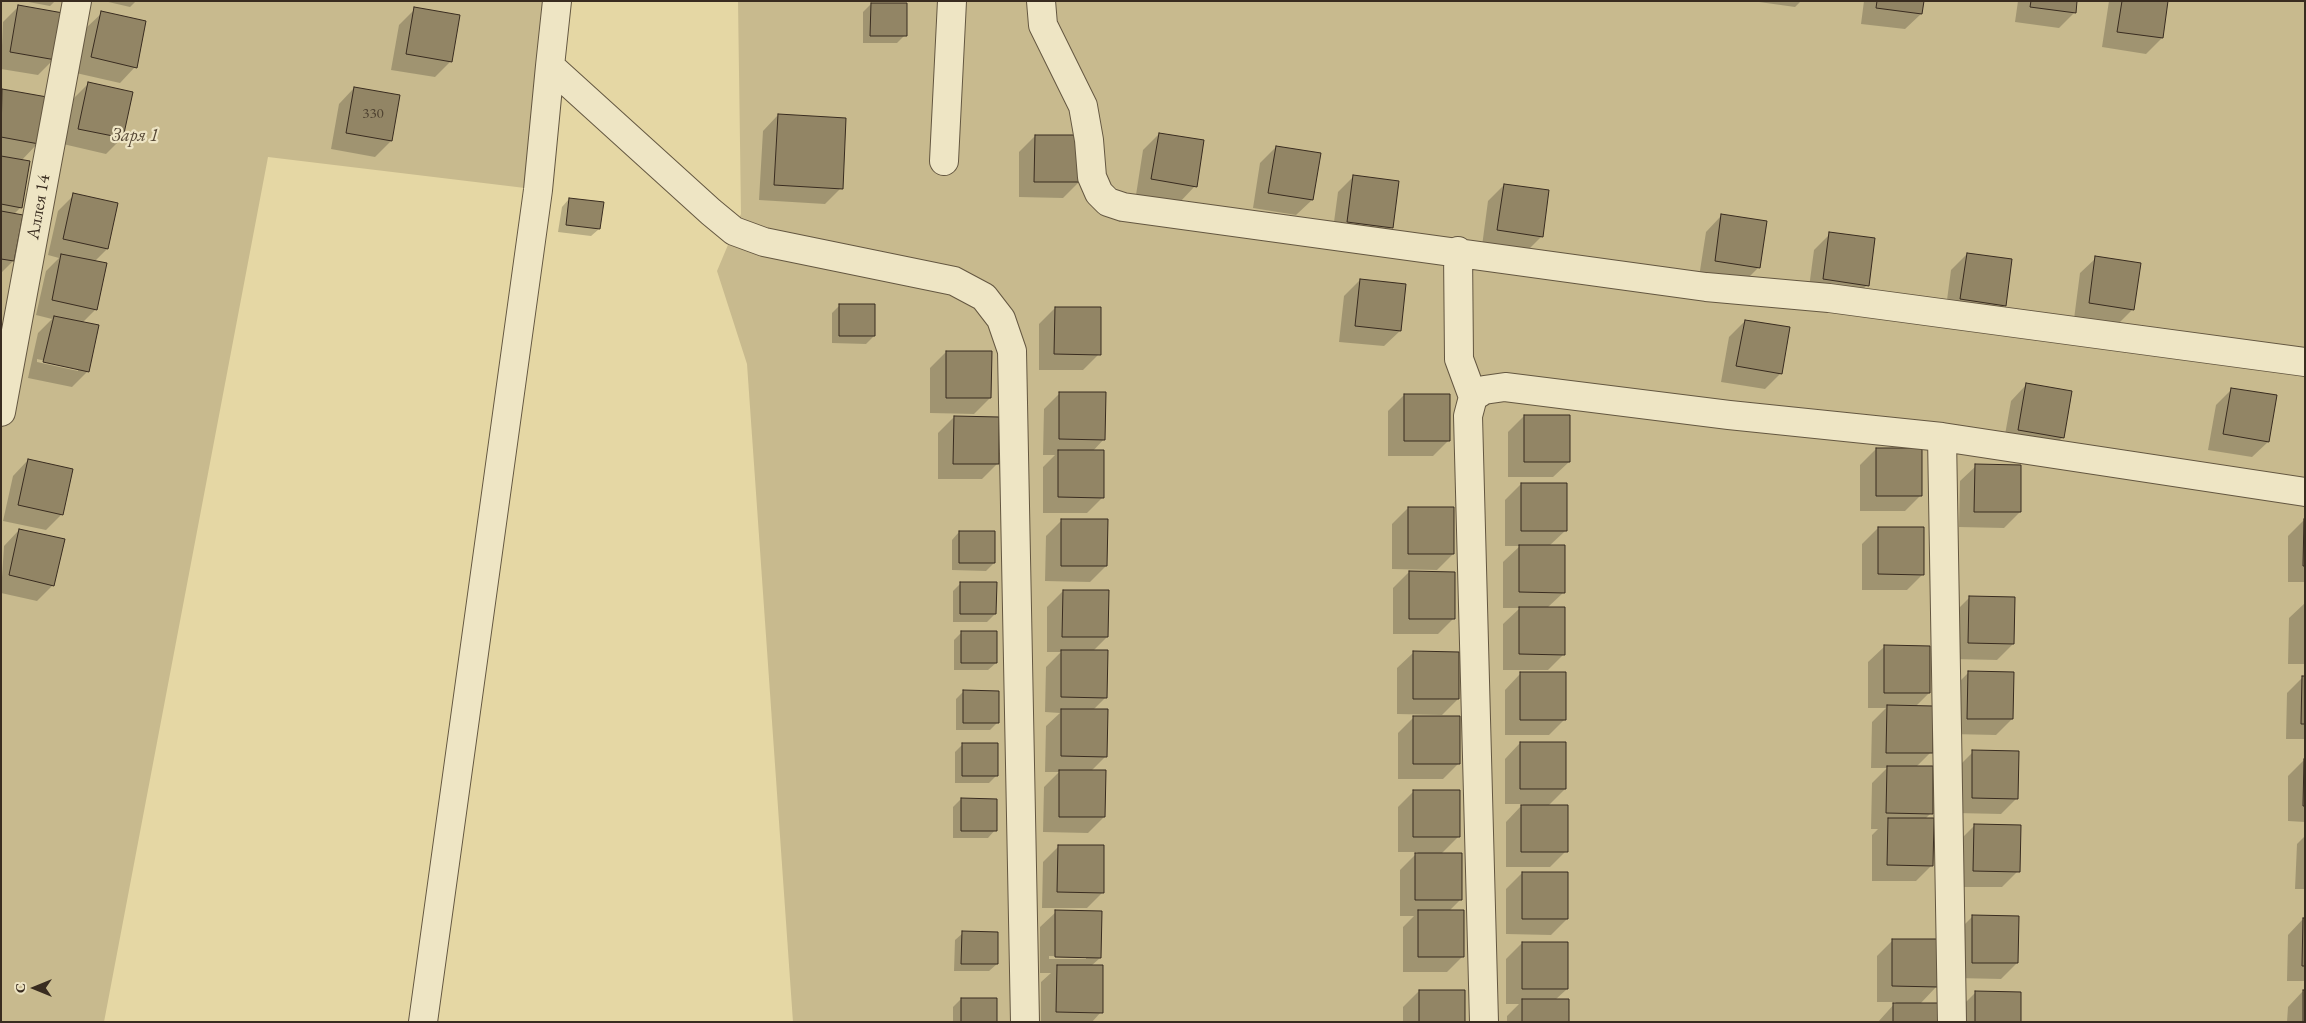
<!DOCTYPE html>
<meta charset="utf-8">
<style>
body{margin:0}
#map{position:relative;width:2306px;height:1023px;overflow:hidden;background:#e5d7a4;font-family:"EB Garamond",serif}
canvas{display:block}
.frame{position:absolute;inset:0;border:2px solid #392c20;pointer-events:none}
.north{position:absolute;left:10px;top:963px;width:50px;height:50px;-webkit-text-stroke:4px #eee5c4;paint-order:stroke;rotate:270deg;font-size:14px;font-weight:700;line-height:20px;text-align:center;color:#392c20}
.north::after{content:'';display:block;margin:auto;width:18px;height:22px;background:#392c20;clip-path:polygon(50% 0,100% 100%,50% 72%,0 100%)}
</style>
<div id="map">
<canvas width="2306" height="1023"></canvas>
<div class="frame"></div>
<div class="north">С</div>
</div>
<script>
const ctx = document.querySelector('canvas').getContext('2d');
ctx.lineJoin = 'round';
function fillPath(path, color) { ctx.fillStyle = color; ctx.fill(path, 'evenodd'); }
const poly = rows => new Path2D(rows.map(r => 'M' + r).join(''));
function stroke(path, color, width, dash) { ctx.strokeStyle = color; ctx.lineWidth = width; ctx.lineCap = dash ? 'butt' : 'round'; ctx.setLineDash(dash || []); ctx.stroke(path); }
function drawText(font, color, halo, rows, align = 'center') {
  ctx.font = font + ' "EB Garamond",serif'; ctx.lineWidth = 4.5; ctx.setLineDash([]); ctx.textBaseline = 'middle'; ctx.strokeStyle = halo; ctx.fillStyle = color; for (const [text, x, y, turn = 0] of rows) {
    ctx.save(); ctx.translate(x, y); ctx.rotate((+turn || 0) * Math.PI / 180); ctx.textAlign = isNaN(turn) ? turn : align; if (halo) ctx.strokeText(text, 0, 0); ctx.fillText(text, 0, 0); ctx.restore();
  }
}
fillPath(poly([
 [1,1,546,1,525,188,268,157,104,1022,1,1022],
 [738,1,2305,1,2305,1022,793,1022,747,364,717,271,741,214]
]), '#c8ba8e');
fillPath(poly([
 [23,1,55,1,50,6],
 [104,1,136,1,130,7],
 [1752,1,1801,1,1795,7],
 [1864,1,1923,1,1921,14,1905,29,1861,24],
 [2018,1,2076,1,2075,12,2059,28,2015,22],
 [2109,1,2167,1,2162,38,2146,54,2102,47],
 [871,4,905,35,897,43,863,43,863,12],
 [19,6,54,59,38,75,1,69,3,22],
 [415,9,451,61,435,77,391,70,399,25],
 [102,13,135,67,120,83,76,73,86,28],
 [88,84,131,93,122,138,106,154,63,144,72,100],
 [354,88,398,96,391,141,375,157,331,149,339,104],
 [2,90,38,143,21,161,21,207,14,214,13,261,1,273],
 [778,115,841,188,825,204,759,200,763,131],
 [1159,134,1195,186,1180,202,1136,195,1143,150],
 [1035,136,1079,182,1063,198,1019,197,1019,152],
 [1276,147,1312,200,1296,215,1253,208,1260,163],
 [1354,176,1391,228,1375,244,1332,237,1338,192],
 [1504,185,1542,236,1526,252,1482,246,1488,201],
 [74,195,107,249,94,262,96,309,82,323,88,371,72,387,28,378,38,333,52,319,36,315,46,271,59,258,48,255,58,211],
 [37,359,78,368,78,371,37,362],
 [569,199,599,229,591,236,558,232,562,207],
 [1721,216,1759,267,1743,283,1699,277,1706,232],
 [1830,234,1867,285,1852,301,1808,295,1814,250],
 [1967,254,2005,305,1989,321,1945,315,1951,270],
 [2096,258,2133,309,2117,325,2074,319,2080,273],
 [1360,280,1400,331,1384,346,1339,342,1344,296],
 [840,305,874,336,866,344,832,343,832,313],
 [1055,308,1099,354,1083,370,1039,370,1039,324],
 [1745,321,1781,373,1765,389,1721,382,1729,337],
 [946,352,990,398,974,414,930,413,930,368],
 [2026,385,2063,437,2047,453,2003,446,2011,401],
 [2232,389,2268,442,2252,457,2208,450,2216,405],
 [1060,393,1104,439,1092,452,1103,497,1087,513,1043,513,1043,467,1055,455,1043,455,1044,409],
 [1404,395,1449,440,1433,456,1388,456,1388,411],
 [1524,416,1569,462,1553,477,1508,477,1508,432],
 [954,417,998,463,982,479,938,479,938,433],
 [1876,449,1921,495,1905,511,1860,511,1860,465],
 [28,460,62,514,46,530,3,521,13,476],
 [1976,466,2020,512,2004,528,1959,527,1960,481],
 [1521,484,1566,530,1549,546,1564,592,1547,608,1564,654,1548,670,1503,670,1503,624,1520,608,1503,608,1503,562,1520,546,1505,546,1505,500],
 [1408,508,1453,554,1437,570,1392,569,1392,524],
 [1062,520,1106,566,1090,582,1045,581,1046,536],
 [2304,520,2305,582,2288,582,2288,536],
 [1878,528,1923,574,1907,590,1862,590,1862,544],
 [19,530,53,585,37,601,1,593,4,546],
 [959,532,994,563,986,571,952,570,952,540],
 [1409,572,1454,618,1438,634,1393,634,1393,588],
 [961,583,995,614,987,622,953,622,953,591],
 [1063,591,1107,637,1093,651,1106,697,1093,710,1106,756,1091,771,1104,817,1088,833,1043,832,1044,787,1059,772,1045,772,1046,726,1060,713,1045,712,1046,667,1061,652,1047,652,1047,607],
 [1969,598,2013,644,1997,660,1953,659,1953,614],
 [2305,603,2305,664,2288,664,2289,618],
 [962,632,996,663,988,670,954,670,954,640],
 [1884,647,1929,693,1915,707,1931,752,1916,767,1931,813,1925,819,1932,865,1916,881,1872,881,1872,835,1878,829,1871,829,1872,783,1887,768,1871,768,1872,722,1886,708,1868,708,1868,662],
 [1413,653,1458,699,1442,715,1397,714,1397,668],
 [1968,673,2012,719,1996,735,1951,734,1953,688],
 [1520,674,1565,719,1549,735,1505,735,1505,690],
 [2303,677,2305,678,2305,739,2286,739,2287,693],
 [964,691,998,722,990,730,956,730,956,699],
 [1414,717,1459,763,1443,779,1398,779,1398,733],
 [1520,743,1565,789,1548,806,1566,851,1550,867,1506,867,1506,822,1523,804,1505,804,1505,759],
 [963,744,997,775,989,783,955,783,955,752],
 [1973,752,2017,798,2001,814,1956,813,1957,768],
 [2304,760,2305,822,2288,821,2288,776],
 [1414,791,1459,836,1441,854,1460,900,1449,911,1463,956,1447,972,1403,972,1403,927,1414,916,1400,916,1400,870,1418,852,1398,852,1398,807],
 [961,799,995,830,988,838,953,838,953,807],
 [1975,825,2018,871,2002,887,1958,887,1959,841],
 [2305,836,2305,889,2295,889,2297,844],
 [1059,846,1103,892,1087,908,1042,908,1043,862],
 [1522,873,1567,919,1551,935,1506,934,1506,889],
 [1056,912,1100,958,1091,966,1101,1012,1092,1022,1041,1022,1041,982,1051,973,1040,973,1040,927],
 [1049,956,1086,957,1086,959,1049,959],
 [1973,916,2017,963,2001,979,1956,978,1957,932],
 [2303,919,2305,981,2287,981,2288,935],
 [963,933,997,964,989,971,954,971,955,940],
 [1893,940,1937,986,1920,1004,1939,1022,1878,1022,1896,1002,1877,1002,1877,956],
 [1522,943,1567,989,1555,1000,1568,1022,1507,1022,1507,1016,1519,1004,1506,1004,1506,959],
 [1419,991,1464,1022,1403,1022,1403,1007],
 [2303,991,2305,1022,2287,1022,2288,1007],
 [1976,992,2020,1022,1960,1022,1960,1008],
 [961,999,995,1022,953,1022,953,1007]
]), '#0003');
const building = poly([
 [1877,1,1924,1,1922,14,1876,8,1877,1],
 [2031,1,2077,1,2076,13,2030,7,2031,1],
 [2122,1,2168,1,2163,38,2117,32,2122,1],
 [871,3,907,3,907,36,870,36,871,3],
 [18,5,63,13,56,60,10,52,18,5],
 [414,7,460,15,452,62,406,54,414,7],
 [101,11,146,21,137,68,91,57,101,11],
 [88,82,133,92,123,138,78,129,88,82],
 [354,87,400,95,392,141,346,133,354,87],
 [2,89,47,97,39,144,1,137,2,89],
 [778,114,846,118,843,189,774,185,778,114],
 [1159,133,1204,140,1197,187,1151,179,1159,133],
 [1035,135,1081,135,1080,182,1034,182,1035,135],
 [1276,146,1321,153,1313,200,1268,193,1276,146],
 [1,156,30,161,22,208,1,204,1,156],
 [1353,175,1399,181,1393,228,1347,222,1353,175],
 [1504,184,1549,190,1543,237,1497,230,1504,184],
 [73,193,118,203,108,249,63,239,73,193],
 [569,198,604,202,600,229,566,225,569,198],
 [1,211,23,215,14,261,1,259,1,211],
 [1721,214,1767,221,1760,268,1715,261,1721,214],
 [1829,232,1875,238,1869,286,1823,279,1829,232],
 [1967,253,2012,259,2006,306,1960,299,1967,253],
 [61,254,107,263,97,310,52,300,61,254],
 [2095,256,2141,263,2134,310,2089,303,2095,256],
 [1360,279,1406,284,1401,331,1355,326,1360,279],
 [839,304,875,304,875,336,839,336,839,304],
 [1055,307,1101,307,1101,355,1054,354,1055,307],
 [54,316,99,325,89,372,43,362,54,316],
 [1745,320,1790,327,1782,374,1736,366,1745,320],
 [946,351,992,351,991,398,946,398,946,351],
 [2026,383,2072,391,2064,438,2018,430,2026,383],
 [2231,388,2277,395,2269,442,2223,434,2231,388],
 [1059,392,1106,392,1105,440,1059,439,1059,392],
 [1404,394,1450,394,1450,441,1404,441,1404,394],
 [1524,415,1570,415,1570,462,1524,462,1524,415],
 [954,416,999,417,999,464,953,464,954,416],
 [1876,448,1922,448,1922,496,1876,496,1876,448],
 [1058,450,1104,450,1104,498,1058,497,1058,450],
 [28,459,73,469,63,515,18,505,28,459],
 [1975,464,2021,465,2021,512,1974,512,1975,464],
 [1521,483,1567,483,1567,531,1521,531,1521,483],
 [1408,507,1454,507,1454,554,1408,554,1408,507],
 [1061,519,1108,519,1107,566,1061,566,1061,519],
 [2304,519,2305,519,2305,566,2303,566,2304,519],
 [1878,527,1924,527,1924,575,1878,574,1878,527],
 [19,529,65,539,54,586,9,575,19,529],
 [959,531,995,531,995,563,959,563,959,531],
 [1519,545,1565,545,1565,593,1519,592,1519,545],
 [1409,571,1455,572,1455,619,1409,619,1409,571],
 [960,582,997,582,996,614,960,614,960,582],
 [1063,590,1109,590,1108,637,1062,637,1063,590],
 [1969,596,2015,597,2014,644,1968,643,1969,596],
 [1519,607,1565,607,1565,655,1519,654,1519,607],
 [961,631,997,631,997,663,961,663,961,631],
 [1884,645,1930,646,1930,693,1884,693,1884,645],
 [1061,650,1108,650,1107,698,1061,697,1061,650],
 [1413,651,1459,652,1459,699,1413,699,1413,651],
 [1968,671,2014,672,2013,719,1967,719,1968,671],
 [1520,672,1566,672,1566,720,1520,720,1520,672],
 [2302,676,2305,676,2305,724,2301,724,2302,676],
 [963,690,999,691,999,723,963,723,963,690],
 [1887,705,1933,706,1933,753,1886,753,1887,705],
 [1061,709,1108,709,1107,757,1061,756,1061,709],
 [1413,716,1460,716,1460,764,1413,764,1413,716],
 [1520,742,1566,742,1566,789,1520,789,1520,742],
 [962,743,998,743,998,776,962,776,962,743],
 [1972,750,2019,751,2018,799,1972,798,1972,750],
 [2304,759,2305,759,2305,806,2303,806,2304,759],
 [1887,766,1933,766,1933,814,1886,813,1887,766],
 [1059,770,1106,770,1105,817,1059,817,1059,770],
 [1413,790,1460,790,1460,837,1413,837,1413,790],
 [961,798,997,799,997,831,961,831,961,798],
 [1521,805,1568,805,1568,852,1521,852,1521,805],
 [1888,818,1934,818,1933,866,1887,865,1888,818],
 [1974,824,2021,825,2020,872,1973,871,1974,824],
 [1058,845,1104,845,1104,893,1057,892,1058,845],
 [1415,853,1462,853,1462,900,1415,900,1415,853],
 [1522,872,1568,872,1568,919,1522,919,1522,872],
 [1055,910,1102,911,1101,958,1055,957,1055,910],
 [1418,910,1464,910,1464,957,1418,957,1418,910],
 [1972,915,2019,916,2018,963,1972,963,1972,915],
 [2303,918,2305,918,2305,966,2302,966,2303,918],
 [962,931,998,932,998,964,961,964,962,931],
 [1892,939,1939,939,1939,987,1892,986,1892,939],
 [1522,942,1568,942,1568,989,1522,989,1522,942],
 [1057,965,1103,965,1103,1013,1056,1012,1057,965],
 [1419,990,1465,990,1465,1022,1419,1022,1419,990],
 [2303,990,2305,990,2305,1022,2303,1022,2303,990],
 [1975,991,2021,992,2021,1022,1975,1022,1975,991],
 [961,998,997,998,997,1022,961,1022,961,998],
 [1522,999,1569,999,1569,1022,1522,1022,1522,999],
 [1893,1003,1940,1003,1940,1022,1893,1022,1893,1003]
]);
fillPath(building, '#928565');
stroke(building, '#392c20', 1);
const minor = poly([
 [557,1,550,66,711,212,734,231,764,242,954,281,984,297,1001,319,1012,351,1025,1022],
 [1041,1,1043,25,1083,106,1089,140,1092,177,1099,193,1108,202,1123,207,1706,287,1829,298,2305,362],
 [944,161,952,1],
 [1458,251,1459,359,1473,397],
 [1,412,77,1],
 [1942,437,1952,1022],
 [423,1022,538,190,550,66],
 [1484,1022,1468,416,1473,397,1484,390,1505,387,1729,415,1942,437,2305,492]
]);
stroke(minor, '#645741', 30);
stroke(minor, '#eee5c4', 28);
drawText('15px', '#4f4231', null, [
 ["330",373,114]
]);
drawText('italic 18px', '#564836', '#eee5c4', [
 ["Заря 1",135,136]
]);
drawText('18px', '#392c20', '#eee5c4', [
 ["Аллея 14",39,207,-80]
]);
</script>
